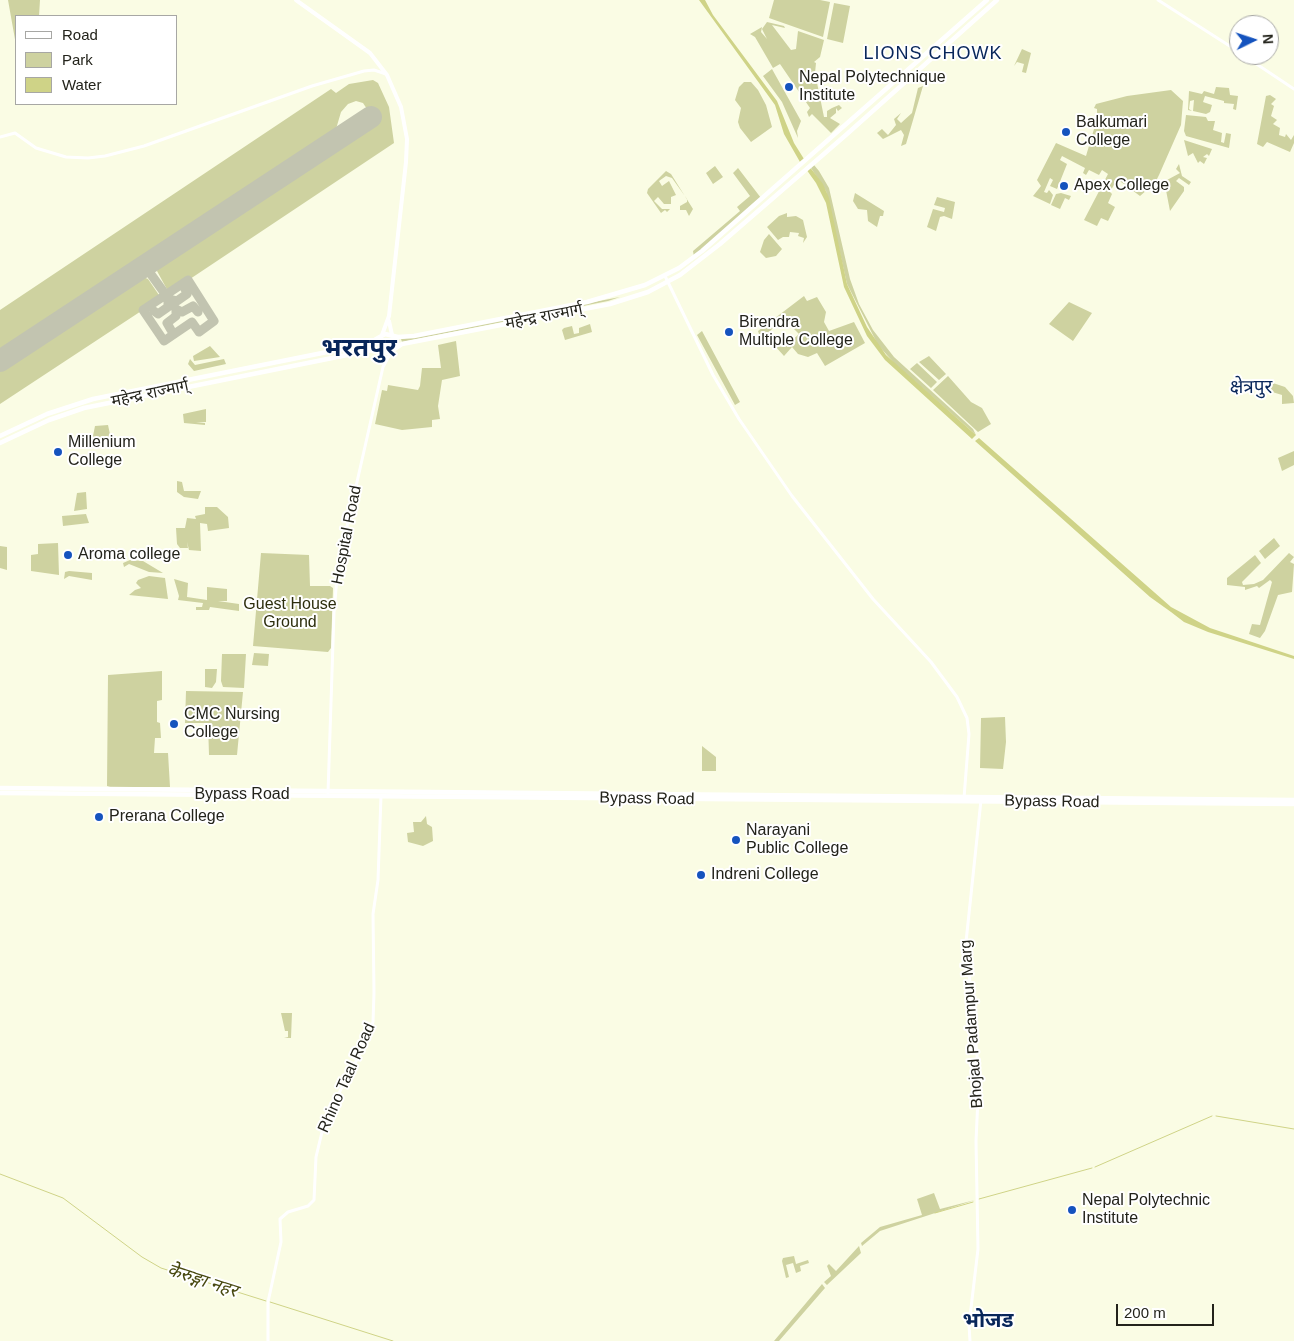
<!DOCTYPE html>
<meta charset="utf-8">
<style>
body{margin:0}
#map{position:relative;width:1294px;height:1341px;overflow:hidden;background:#fafce4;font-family:Arial,sans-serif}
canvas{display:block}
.legend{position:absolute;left:15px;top:15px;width:162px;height:90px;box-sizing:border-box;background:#fff;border:1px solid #a7a7a4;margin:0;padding:6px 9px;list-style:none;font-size:15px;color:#23231b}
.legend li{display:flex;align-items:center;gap:10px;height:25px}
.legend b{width:25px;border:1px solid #a7a7a4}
.north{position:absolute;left:1229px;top:15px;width:50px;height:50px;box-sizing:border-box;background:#fff;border:1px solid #a7a7a4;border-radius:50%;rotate:86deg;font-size:14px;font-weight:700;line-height:20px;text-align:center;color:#23231b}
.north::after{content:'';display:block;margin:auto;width:18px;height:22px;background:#1553be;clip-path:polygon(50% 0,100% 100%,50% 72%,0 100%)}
.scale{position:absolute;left:1116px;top:1304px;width:98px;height:22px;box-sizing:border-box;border:2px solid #23231b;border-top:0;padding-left:6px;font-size:15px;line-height:18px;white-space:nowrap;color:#23231b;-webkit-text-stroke:4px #fff;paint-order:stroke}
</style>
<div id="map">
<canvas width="1294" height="1341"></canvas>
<ul class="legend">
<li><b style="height:6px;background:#fff"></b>Road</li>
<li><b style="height:14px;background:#ced2a0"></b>Park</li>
<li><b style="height:14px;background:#cfd387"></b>Water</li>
</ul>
<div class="north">N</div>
<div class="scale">200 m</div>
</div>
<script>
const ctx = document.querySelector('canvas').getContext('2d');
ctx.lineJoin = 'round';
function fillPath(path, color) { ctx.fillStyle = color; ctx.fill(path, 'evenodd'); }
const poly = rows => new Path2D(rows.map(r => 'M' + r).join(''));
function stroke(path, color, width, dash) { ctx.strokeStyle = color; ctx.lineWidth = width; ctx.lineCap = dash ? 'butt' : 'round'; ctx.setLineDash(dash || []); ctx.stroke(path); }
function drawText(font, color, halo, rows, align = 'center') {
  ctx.font = font + ' Arial,"Noto Sans Devanagari",sans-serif'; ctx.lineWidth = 4; ctx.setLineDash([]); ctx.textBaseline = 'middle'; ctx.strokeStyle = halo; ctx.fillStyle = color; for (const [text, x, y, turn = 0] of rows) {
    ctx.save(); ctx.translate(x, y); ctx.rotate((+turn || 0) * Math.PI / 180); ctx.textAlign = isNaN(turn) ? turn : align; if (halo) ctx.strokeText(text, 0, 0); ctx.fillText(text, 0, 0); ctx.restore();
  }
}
fillPath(poly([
 [8,0,40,0,39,16,16,16,16,45],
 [774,0,820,0,830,2,823,37,769,18],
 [834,3,850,6,843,43,827,39],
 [767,22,784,26,785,28,772,25,791,50,796,49,798,31,824,40,820,57,814,62,816,63,815,73,824,117,827,117,827,111,832,108,839,105,842,108,838,111,836,108,836,113,830,118,840,124,831,133,812,114,809,117,807,112,810,108,780,64,773,68,755,37,750,34,762,27,761,32,767,39,762,29],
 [1022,49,1031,53,1026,73,1022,72,1024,64,1017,62,1014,66],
 [772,69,801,121,797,131,798,138,782,102,763,76],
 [373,80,378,83,389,107,394,143,169,293,157,271,160,262,375,121,363,103,356,101,348,104,341,112,336,129,0,350,0,310,331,89,336,93,349,84],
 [744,82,751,82,758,90,766,105,772,127,751,142,740,128,738,122,741,108,735,100,739,87],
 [923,86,906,144,901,146,904,135,901,130,883,139,877,133,882,129,888,135,896,125,894,119,901,113,897,119,901,123,912,113,918,88],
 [1216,87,1229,88,1230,95,1238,96,1236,110,1233,109,1234,104,1224,103,1224,101,1205,96,1203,102,1212,105,1210,112,1206,114,1193,111,1194,100,1190,101,1189,109,1192,111,1188,110,1189,91,1202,94,1204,91,1214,94],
 [1171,90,1183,101,1181,125,1159,175,1155,183,1140,196,1117,179,1110,192,1112,194,1108,203,1115,207,1108,221,1101,218,1097,226,1084,220,1108,174,1102,170,1099,175,1089,170,1086,175,1083,173,1085,168,1062,156,1060,160,1067,164,1057,189,1050,186,1053,180,1050,178,1044,192,1047,193,1049,190,1053,195,1050,204,1033,196,1041,186,1037,180,1056,143,1086,156,1094,129,1097,113,1097,109,1094,108,1096,104,1127,96],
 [1270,95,1276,99,1271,104,1274,106,1271,116,1277,120,1273,124,1280,128,1279,135,1285,137,1286,134,1291,140,1294,135,1294,143,1290,152,1267,142,1263,147,1257,144,1266,96],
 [1186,115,1206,117,1208,121,1215,121,1213,130,1222,133,1221,142,1224,143,1226,133,1231,134,1229,148,1186,136,1184,131],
 [1184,140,1212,149,1209,156,1207,154,1203,157,1207,158,1204,164,1200,161,1198,163,1193,153,1188,156],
 [1179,164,1182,176,1191,182,1189,185,1179,178,1176,181,1184,187,1184,191,1170,211,1165,185,1169,183,1167,180,1180,173,1176,169],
 [809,165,814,165,819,171,829,188,850,279,859,304,873,330,894,357,973,429,976,435,895,364,878,345,847,284,826,191],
 [715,166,723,177,713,184,706,173],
 [738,168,761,198,694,257,693,251,740,211,737,207,750,196,733,173],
 [666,171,671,174,693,209,689,216,686,210,680,210,680,206,687,202,687,199,672,178,666,176,659,181,662,186,669,181,676,195,671,197,671,204,664,204,658,197,654,201,662,209,670,209,667,212,665,210,661,213,647,193,648,189],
 [855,193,884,211,883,216,880,216,877,227,868,221,867,210,858,209,853,201],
 [1061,193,1071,196,1069,200,1065,198,1060,209,1051,205,1056,194],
 [937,197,955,202,952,219,944,216,940,217,936,231,927,227,933,209,944,212,945,208,934,205],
 [787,213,787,217,796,216,803,220,807,237,803,243,804,238,798,236,799,233,790,232,789,237,783,237,778,240,767,227,779,216],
 [769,234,782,249,776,256,766,258,760,252,764,240],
 [141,276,148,279,161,298,0,404,0,368],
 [804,296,807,301,817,297,826,312,824,322,829,331,854,322,865,343,825,366,817,353,808,357,798,354,792,347,784,356,775,346,785,347,799,334,783,318,769,332,775,340,773,342,759,334,758,331],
 [620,297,608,301,402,342,401,339],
 [1069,302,1092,313,1073,341,1049,324],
 [590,324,592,332,565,340,562,330,564,328,572,326,574,334,579,333,579,328],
 [702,331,740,402,735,405,697,335],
 [456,341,460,376,442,380,438,406,440,419,432,420,432,427,402,430,375,424,382,390,387,391,388,385,418,390,420,386,422,368,441,368,438,345],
 [210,346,220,357,194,361,193,356],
 [929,356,946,374,939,380,919,362],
 [190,359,195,365,224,359,226,364,194,371,188,364],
 [917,363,937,382,931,388,910,369],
 [948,376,971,402,982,408,991,424,978,432,933,390],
 [1267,381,1285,387,1293,396,1294,403,1282,404,1282,395,1269,391,1270,384],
 [206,409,206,422,196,422,205,423,205,425,184,423,183,414],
 [108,425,111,439,96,441,93,436,95,426],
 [1294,451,1294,465,1282,471,1278,458],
 [177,481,182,482,184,491,201,491,198,499,184,497,177,492],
 [86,492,87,509,74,511,77,493],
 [205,507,217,507,228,517,229,528,208,531,207,524,200,523,201,551,189,550,187,542,188,548,180,548,177,544,176,528,185,528,187,518,196,519,195,516,205,514],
 [86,514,89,523,63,526,62,516],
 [1274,538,1280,546,1265,559,1259,551],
 [58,543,59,575,31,571,31,555,38,554,38,544],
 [0,546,7,547,7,570,0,568],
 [261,553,309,555,310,586,330,586,333,588,331,648,328,652,253,646],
 [1289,553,1294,557,1290,562,1294,564,1292,592,1278,595,1265,631,1260,638,1249,634,1252,624,1260,625,1272,582,1270,580,1259,588,1257,586,1245,590,1245,587,1227,585,1227,578,1255,555,1261,563,1242,582,1243,585,1254,584,1263,580],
 [130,560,143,561,163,573,149,572,129,564,124,567,123,563],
 [69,571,92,573,92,580,69,576,64,579,65,572],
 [149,576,165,578,168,599,129,595,135,590,141,588,136,583,138,580],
 [174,579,188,583,187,597,207,600,207,587,227,589,227,601,218,601,239,604,239,611,210,607,209,610,196,610,196,607,202,607,203,603,178,600,179,596],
 [254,653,269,654,268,666,252,665],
 [222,654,246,654,244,688,223,687,221,681],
 [205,669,217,669,216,682,212,688,205,687],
 [162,671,162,700,157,701,157,722,160,723,161,738,155,738,154,753,168,753,170,787,110,787,107,786,108,675],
 [186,691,243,692,237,755,209,755,208,723,185,723],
 [1005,717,1006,742,1003,769,980,768,981,718],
 [702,746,716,757,716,771,702,771],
 [426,816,427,824,432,827,433,841,423,846,408,842,407,833,414,832,413,822,421,822],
 [281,1013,292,1013,291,1038,284,1038,288,1037,288,1031,285,1031],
 [934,1193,940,1209,975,1200,880,1231,862,1246,861,1243,880,1227,922,1215,917,1199],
 [859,1246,861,1253,827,1285,824,1282,831,1276,827,1266,829,1264,836,1271],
 [794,1256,796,1264,808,1260,809,1263,800,1266,801,1271,796,1273,793,1263,786,1265,789,1277,786,1278,782,1261,783,1258],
 [822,1284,825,1288,779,1341,774,1341]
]), '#ced2a0');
fillPath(poly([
 [699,0,705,0,713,15,777,101,794,143,804,159,800,162,784,134,775,105],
 [809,166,823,184,829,198,847,284,867,327,886,355,976,435,972,439,885,360,867,336,844,287,826,203,816,183,806,169],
 [979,438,1171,607,1210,628,1294,656,1294,659,1208,632,1184,622,1171,612,1150,597,975,441]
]), '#cfd387');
stroke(poly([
 [1216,1116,1294,1129],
 [1095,1167,1212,1116],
 [0,1174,63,1198,142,1257,161,1268,266,1301],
 [979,1199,1092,1168],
 [935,1213,973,1202],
 [270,1302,393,1341]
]), '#cfd387', 1);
stroke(poly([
 [137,271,143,269,150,273,176,309,182,312,193,306,198,312],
 [150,273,150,264,155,259],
 [188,280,214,321,199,332,192,322,164,341,143,310,188,280],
 [154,311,158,314,168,307,168,299,177,301,187,294,185,289],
 [171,330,167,323,176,316,176,309]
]), '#c2c4b0', 9);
stroke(poly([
 [0,361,371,117]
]), '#c2c4b0', 22);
stroke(poly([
 [1158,0,1239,52],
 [1243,55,1294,89],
 [0,137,15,133,36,148,66,157,88,158,105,156,144,146,312,86,364,71,374,70,386,74],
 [665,276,713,375,739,419,792,496,873,599,931,662,957,697,967,718,969,734,964,798],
 [381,351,383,363],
 [328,793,334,612,338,566,383,367,390,354],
 [268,1341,268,1302,281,1242,280,1219,288,1212,308,1206,314,1200,316,1157,322,1132,340,1091,360,1054,373,1022,374,993,373,914,378,880,381,796],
 [970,1341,969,1325,978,1249,976,1141,979,1076,966,942,981,800]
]), '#fff', 3);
stroke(poly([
 [296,0,370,53,387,75,401,107,407,139,406,162,389,316,382,335],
 [389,321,392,335]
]), '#fff', 4);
stroke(poly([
 [0,436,47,414,93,399,357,346,371,342,385,334,398,337,414,336,587,302,645,285,679,268,702,251,987,0],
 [0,443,49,420,84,408,372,350,389,353,402,344,610,304,648,292,680,275,720,244,847,134,997,0],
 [0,788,1294,800],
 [0,793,1294,804]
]), '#fff', 4.5);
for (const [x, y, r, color] of [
 [789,87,5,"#1553be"],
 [1066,132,5,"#1553be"],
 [1064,186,5,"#1553be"],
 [729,332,5,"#1553be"],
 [58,452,5,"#1553be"],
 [68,555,5,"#1553be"],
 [174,724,5,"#1553be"],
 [99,817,5,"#1553be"],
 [736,840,5,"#1553be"],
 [701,875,5,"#1553be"],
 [1072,1210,5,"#1553be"]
]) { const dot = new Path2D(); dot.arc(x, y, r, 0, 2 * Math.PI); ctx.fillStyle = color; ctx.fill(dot); stroke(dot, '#fff', 2); }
drawText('16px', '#23231b', '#fff', [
 ["Nepal Polytechnique",799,78],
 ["Institute",799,96],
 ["Balkumari",1076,123],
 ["College",1076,141],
 ["Apex College",1074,186],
 ["Birendra",739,323],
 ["Multiple College",739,341],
 ["Millenium",68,443],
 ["College",68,461],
 ["Aroma college",78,555],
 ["CMC Nursing",184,715],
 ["College",184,733],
 ["Prerana College",109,817],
 ["Narayani",746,831],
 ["Public College",746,849],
 ["Indreni College",711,875],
 ["Nepal Polytechnic",1082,1201],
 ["Institute",1082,1219]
], 'left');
drawText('16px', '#23231b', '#fff', [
 ["महेन्द्र राज्मार्ग्",544,317,-11],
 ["महेन्द्र राज्मार्ग्",150,394,-12],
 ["Hospital Road",347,535,-79],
 ["Bypass Road",242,795],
 ["Bypass Road",647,799,1],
 ["Bypass Road",1052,802,1],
 ["Bhojad Padampur Marg",972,1024,-94],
 ["Rhino Taal Road",347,1078,-66]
]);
drawText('16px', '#2d2e0d', '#fff', [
 ["Guest House",290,605],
 ["Ground",290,623]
]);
ctx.letterSpacing = '1px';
drawText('18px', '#08265a', '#fff', [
 ["LIONS CHOWK",933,54]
]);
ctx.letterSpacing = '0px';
drawText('italic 18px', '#484910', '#fff', [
 ["केेरुङ्गा नहर",202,1281,18]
]);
drawText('19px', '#08265a', '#fff', [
 ["क्षेत्रपुर",1251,388]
]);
drawText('bold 21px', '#08265a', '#fff', [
 ["भोजड",988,1321]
]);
drawText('bold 26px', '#08265a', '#fff', [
 ["भरतपुर",359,349]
]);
</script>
